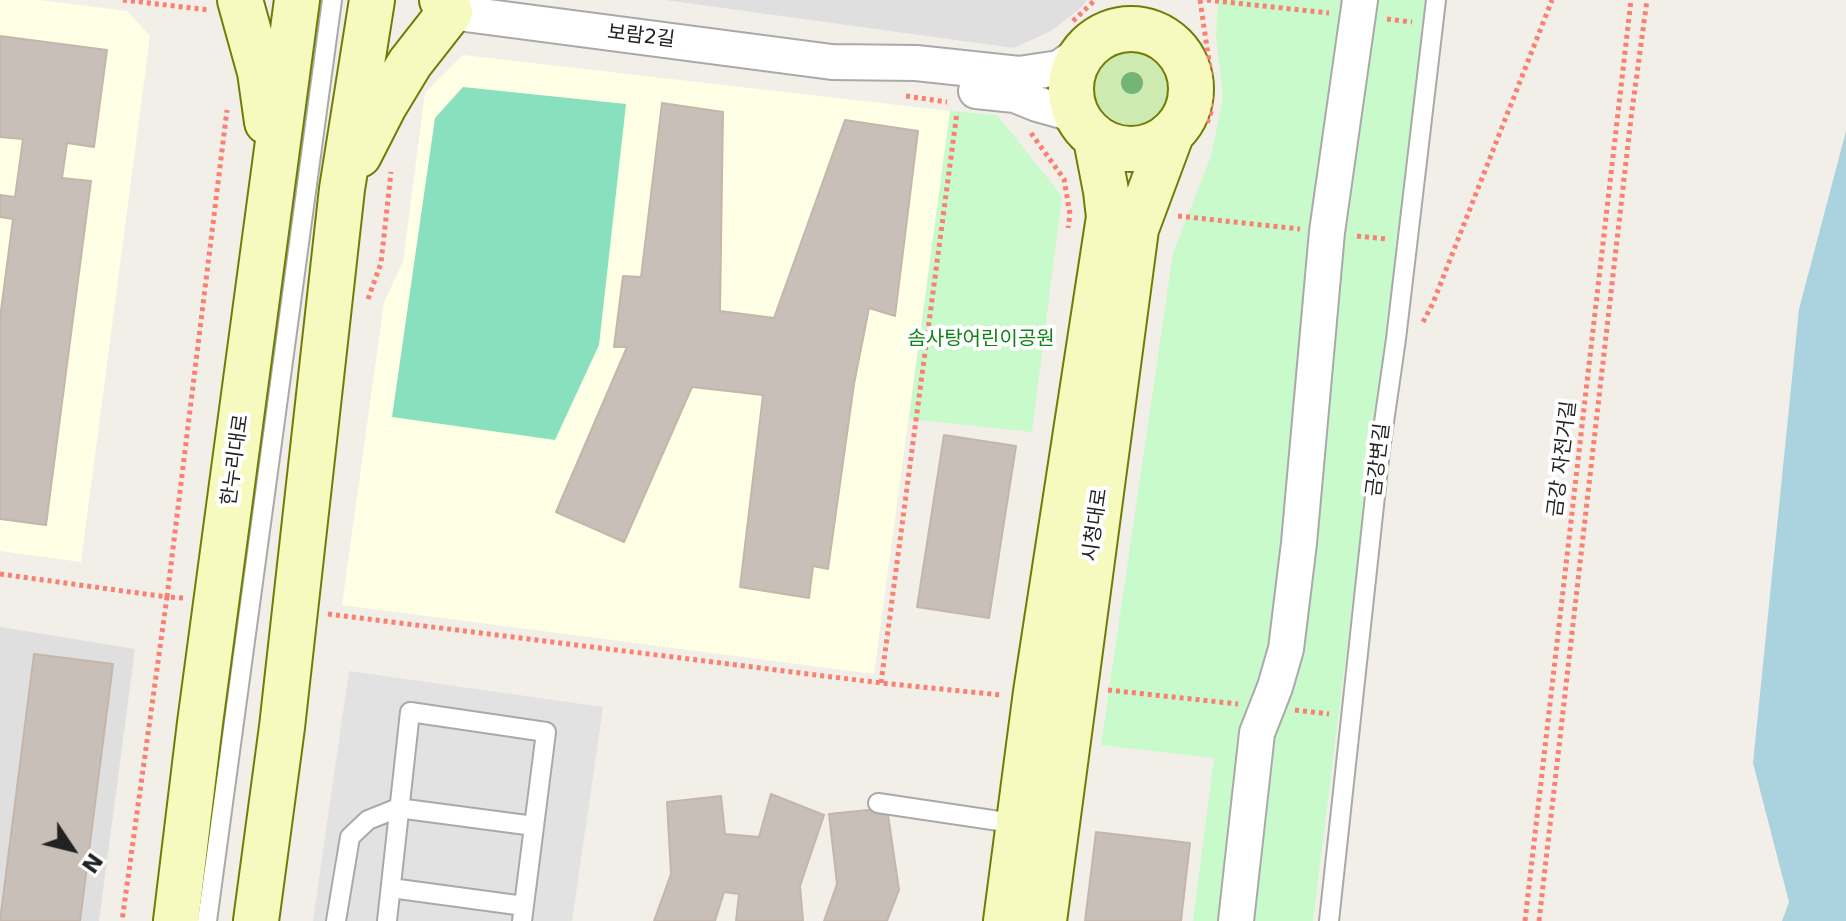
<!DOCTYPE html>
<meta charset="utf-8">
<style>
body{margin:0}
#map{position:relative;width:1846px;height:921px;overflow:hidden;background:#f2efe9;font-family:"DejaVu Sans",sans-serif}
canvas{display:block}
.north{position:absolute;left:32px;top:809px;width:80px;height:80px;-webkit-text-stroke:6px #fff;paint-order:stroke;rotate:125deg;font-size:22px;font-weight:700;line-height:32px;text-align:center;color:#222}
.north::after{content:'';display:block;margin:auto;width:28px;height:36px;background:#222;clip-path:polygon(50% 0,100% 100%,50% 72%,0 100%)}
</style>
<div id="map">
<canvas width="1846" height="921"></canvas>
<div class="north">N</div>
</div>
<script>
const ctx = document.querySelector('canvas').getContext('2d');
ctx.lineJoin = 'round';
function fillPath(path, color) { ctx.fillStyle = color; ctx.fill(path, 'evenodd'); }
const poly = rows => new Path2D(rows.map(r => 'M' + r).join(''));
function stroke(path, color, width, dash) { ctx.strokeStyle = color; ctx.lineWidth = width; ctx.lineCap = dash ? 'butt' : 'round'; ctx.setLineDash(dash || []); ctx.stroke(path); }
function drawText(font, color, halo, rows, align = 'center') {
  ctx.font = font + ' "DejaVu Sans","Noto Sans KR",sans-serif'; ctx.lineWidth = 8; ctx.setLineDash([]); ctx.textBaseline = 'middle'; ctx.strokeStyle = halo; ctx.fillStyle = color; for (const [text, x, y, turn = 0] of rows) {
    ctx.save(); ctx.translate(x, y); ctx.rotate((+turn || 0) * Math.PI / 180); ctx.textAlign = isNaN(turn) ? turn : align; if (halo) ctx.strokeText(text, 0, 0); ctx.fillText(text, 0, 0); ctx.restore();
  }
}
fillPath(poly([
 [665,0,1087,0,1082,7,1051,31,1014,48],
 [0,627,135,649,99,921,0,921]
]), '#e0dfdf');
fillPath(poly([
 [0,0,39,0,127,11,150,36,81,562,0,551],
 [463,55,950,111,874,674,342,605,384,302,403,262,425,93]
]), '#ffffe5');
fillPath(poly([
 '1094 87a38 38 0 1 1 76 0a38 38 0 1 1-76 0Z'
]), '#cdebb0');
fillPath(poly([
 [1218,0,1425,0,1411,130,1313,921,1193,921,1214,758,1101,745,1173,253,1211,156,1223,97,1216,35],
 [950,111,997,115,1062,196,1032,432,909,419]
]), '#c8facc');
fillPath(poly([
 [463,87,626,104,599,345,555,440,392,417,435,118]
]), '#88e0be');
fillPath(poly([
 [349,671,603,707,572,921,313,921]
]), '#e2e2e2');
fillPath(poly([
 [1846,131,1846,921,1782,921,1789,902,1753,763,1799,309]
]), '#aad3df');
const building = poly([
 [0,36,107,50,94,147,67,143,62,178,91,181,46,525,0,519,0,318,13,219,0,217,0,195,15,197,23,139,0,137,0,36],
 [662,103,723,112,720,311,774,318,845,120,918,131,895,316,869,308,854,384,828,569,813,566,809,598,740,587,763,395,692,387,624,542,556,512,627,347,614,347,623,276,641,277,662,103],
 [944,435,1016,446,989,618,917,607,944,435],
 [34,654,113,664,80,921,0,921,34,654],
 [771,794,824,815,800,886,803,921,736,921,739,894,724,892,715,921,654,921,671,874,667,802,721,796,725,834,759,837,771,794],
 [887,808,899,890,887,921,824,921,837,884,829,814,887,808],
 [1096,832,1190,843,1181,921,1085,921,1096,832]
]);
fillPath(building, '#c7bfb8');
stroke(building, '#c4b6ab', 2);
const lane = poly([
 [878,803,1019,824],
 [391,888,524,906],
 [207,921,332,0],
 [336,921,350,837,368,820,398,808,534,826],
 [387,921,410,712,546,732,522,921],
 [1329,921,1380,450,1396,339,1436,0]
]);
const street = poly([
 [450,12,832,62,916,63,1019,74,1059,68,1083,51],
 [976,91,1015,95,1037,104,1076,115],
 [1236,921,1257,733,1275,687,1286,649,1299,543,1327,232,1360,0]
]);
const secondary = poly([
 [240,0,260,72,267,122],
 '1071 89a60 60 0 1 1 120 0a60 60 0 1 1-120 0Z',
 [359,155,384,106,410,63,450,12,442,0],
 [176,921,200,723,297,0],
 [256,921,282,727,342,189,372,0],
 [1006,921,1036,692,1109,217,1106,191,1096,139],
 [1044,921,1136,229,1171,135]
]);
stroke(lane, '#a9a9a9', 22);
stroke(street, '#a9a9a9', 38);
stroke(secondary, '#707d05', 48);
stroke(poly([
 [123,0,209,10],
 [1200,0,1210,68,1211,112,1206,126],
 [1207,0,1329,13],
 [1387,19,1412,22],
 [1073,21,1095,0],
 [906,96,947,102],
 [1031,133,1064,179,1070,214,1068,228],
 [1178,216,1300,229],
 [1357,236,1387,239],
 [368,299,381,263,391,172],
 [1423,322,1433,303,1552,0],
 [0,574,167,597,122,921],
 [183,598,167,597,227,110],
 [328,614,881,683,1001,695],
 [881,683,957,112],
 [1108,690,1238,704],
 [1295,710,1329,714],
 [1525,921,1631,0],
 [1539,921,1631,118,1647,0]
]), '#fa8072', 5, [4, 4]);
stroke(lane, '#fff', 18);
stroke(street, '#fff', 34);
stroke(secondary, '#f7fabf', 44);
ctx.fillStyle = '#74b475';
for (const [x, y] of [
 [1132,83]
]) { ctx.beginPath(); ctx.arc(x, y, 11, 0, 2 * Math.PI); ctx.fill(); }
drawText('20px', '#222', '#fff', [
 ["보람2길",641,37,7],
 ["금강 자전거길",1563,459,-83],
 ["한누리대로",236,460,-82],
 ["금강변길",1379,460,-83],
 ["시청대로",1096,525,-82]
]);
drawText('20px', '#0c8416', '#fff', [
 ["솜사탕어린이공원",981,340]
]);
</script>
